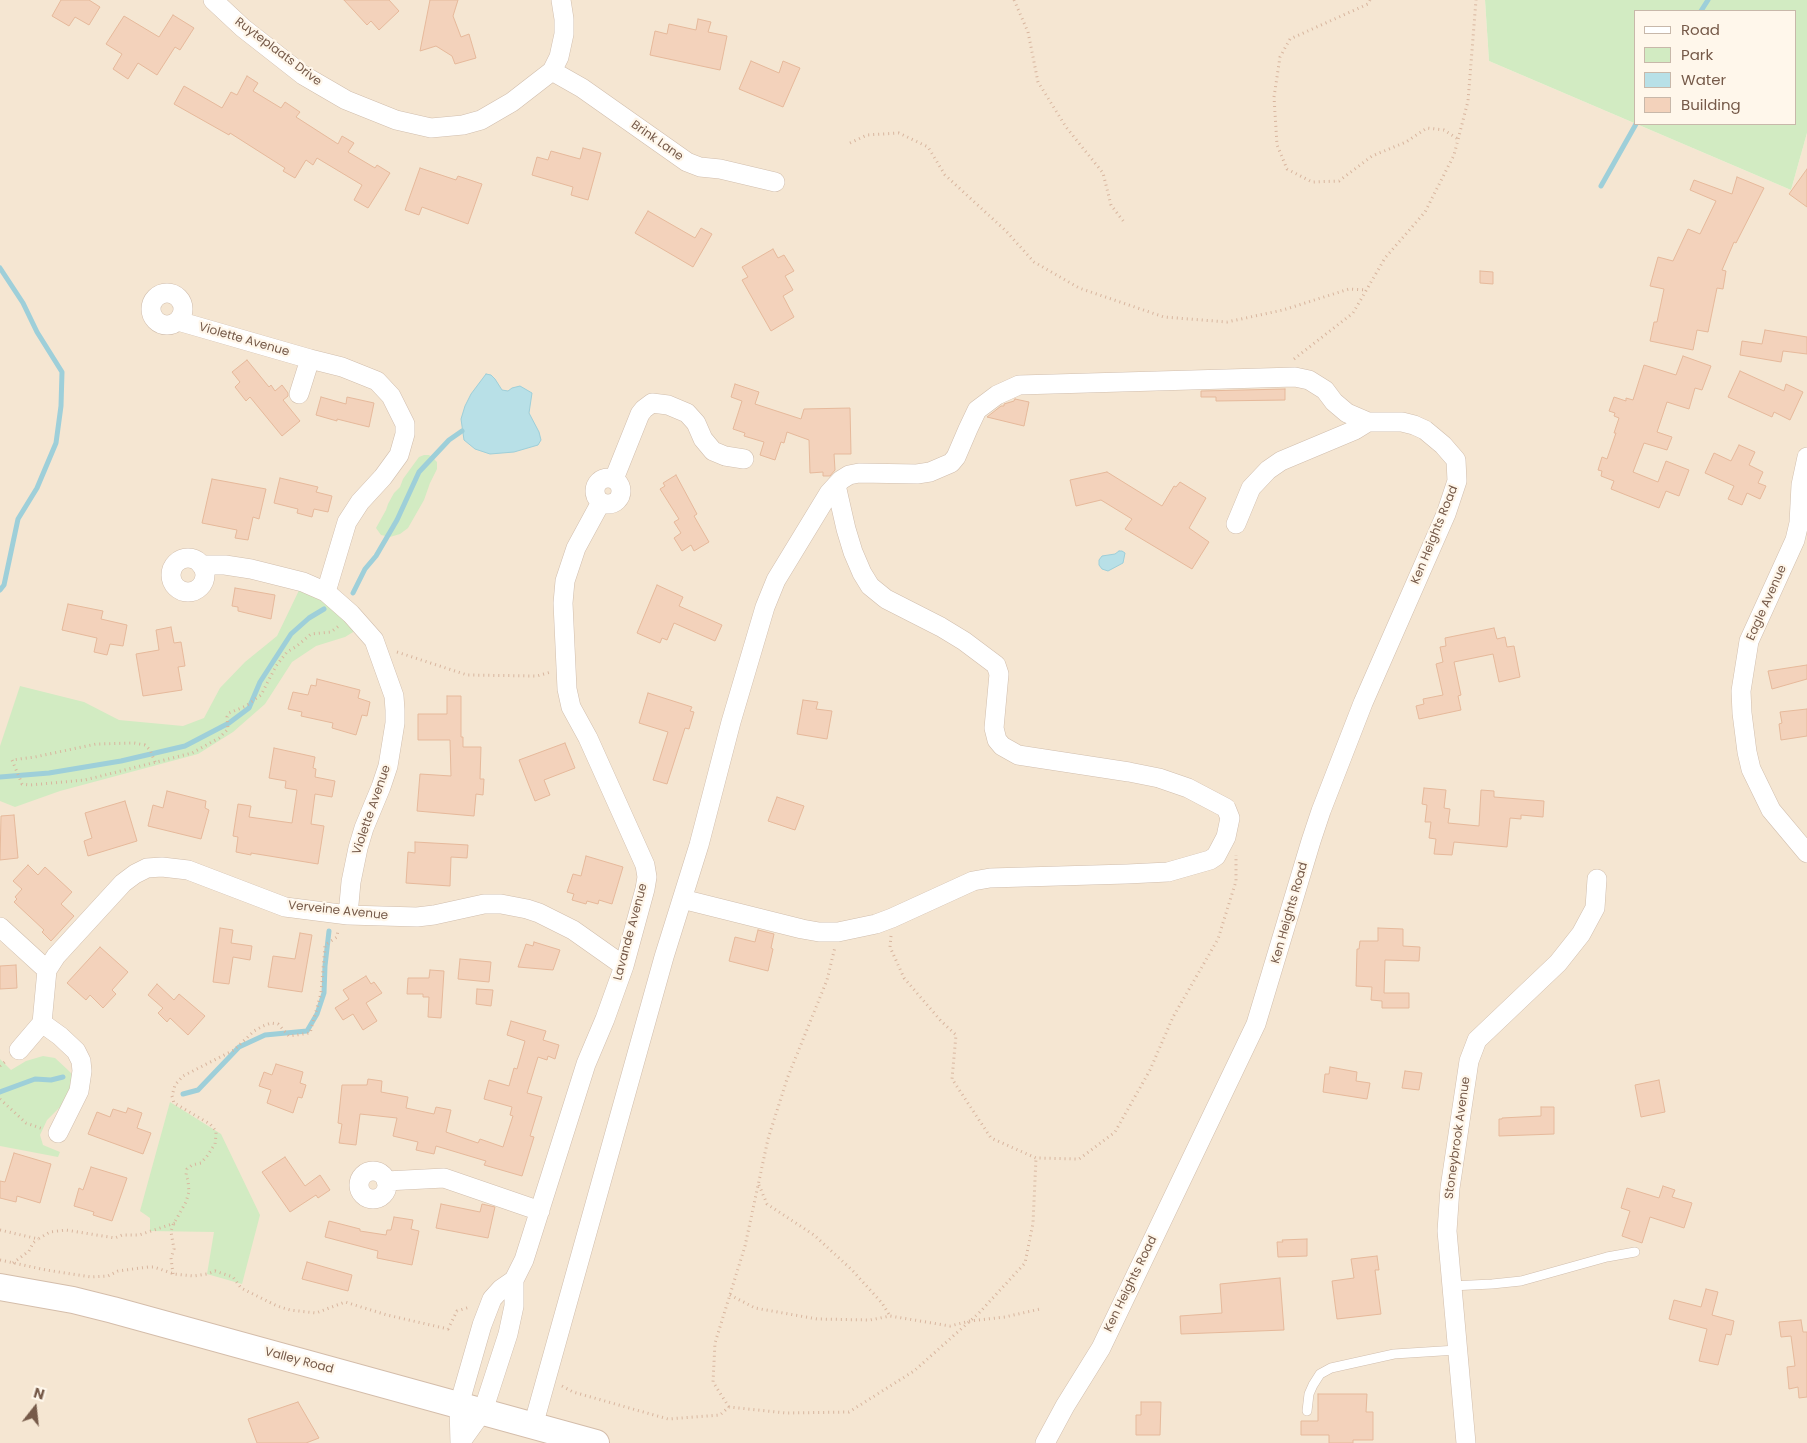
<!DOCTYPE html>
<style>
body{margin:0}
#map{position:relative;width:1807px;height:1443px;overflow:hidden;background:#fdf4e4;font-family:Poppins,sans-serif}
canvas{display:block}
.legend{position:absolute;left:1634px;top:10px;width:162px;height:115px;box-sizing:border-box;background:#fff7eb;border:1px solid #c8b8aa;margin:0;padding:6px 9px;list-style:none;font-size:15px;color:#765a49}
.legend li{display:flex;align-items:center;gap:10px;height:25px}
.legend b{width:25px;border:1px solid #c8b8aa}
.north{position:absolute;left:10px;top:1383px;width:50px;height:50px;-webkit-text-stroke:4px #fff7eb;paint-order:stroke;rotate:16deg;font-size:14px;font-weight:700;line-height:20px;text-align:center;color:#765a49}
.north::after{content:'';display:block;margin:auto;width:18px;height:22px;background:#765a49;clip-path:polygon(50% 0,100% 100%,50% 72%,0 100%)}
</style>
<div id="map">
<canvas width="1807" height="1443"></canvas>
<ul class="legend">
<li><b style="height:6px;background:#fff"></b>Road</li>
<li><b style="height:14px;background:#d2ebc2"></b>Park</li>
<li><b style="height:14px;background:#b8e0e7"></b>Water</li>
<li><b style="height:14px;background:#f3d2bb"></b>Building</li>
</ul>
<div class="north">N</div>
</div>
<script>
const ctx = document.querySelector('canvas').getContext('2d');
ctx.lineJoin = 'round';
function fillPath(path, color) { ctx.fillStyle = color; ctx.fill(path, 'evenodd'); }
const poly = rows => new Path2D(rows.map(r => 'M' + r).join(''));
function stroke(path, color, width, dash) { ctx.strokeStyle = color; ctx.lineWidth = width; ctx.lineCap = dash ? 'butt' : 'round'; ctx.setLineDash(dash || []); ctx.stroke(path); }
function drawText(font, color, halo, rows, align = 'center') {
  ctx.font = font + ' Poppins,sans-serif'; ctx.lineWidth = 4.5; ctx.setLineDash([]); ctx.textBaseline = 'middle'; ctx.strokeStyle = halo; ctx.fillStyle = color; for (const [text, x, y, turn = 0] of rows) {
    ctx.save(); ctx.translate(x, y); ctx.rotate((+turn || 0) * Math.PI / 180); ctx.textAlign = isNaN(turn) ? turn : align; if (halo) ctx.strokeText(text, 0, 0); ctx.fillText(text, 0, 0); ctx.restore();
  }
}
fillPath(poly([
 [0,0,1485,0,1489,61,1791,190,1807,133,1807,1443,0,1443]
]), '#f5e6d2');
fillPath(poly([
 [1485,0,1807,0,1807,133,1791,190,1489,61],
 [1636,11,1796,11,1796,124,1636,124],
 [424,455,429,455,434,459,437,462,437,469,430,483,424,500,408,528,400,534,390,537,381,535,376,528,386,510,388,504,394,493,400,487,403,479,419,457],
 [303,582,363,626,345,637,316,646,292,662,265,704,233,732,198,754,60,791,15,807,0,801,0,746,20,686,84,702,119,720,183,726,204,718,220,688,245,662,277,636],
 [43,1056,55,1058,69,1071,76,1079,61,1106,47,1120,40,1135,43,1145,60,1152,58,1157,0,1146,0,1059,11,1070,26,1061],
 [170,1102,221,1134,260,1215,242,1284,207,1274,214,1232,150,1231,150,1218,140,1211]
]), '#d2ebc2');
const water = poly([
 [486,374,491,375,495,379,502,390,508,391,512,388,520,386,532,393,529,413,539,432,541,440,538,445,514,452,490,454,475,449,464,440,461,419,465,406,471,394,486,374],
 [1119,551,1122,551,1125,553,1123,563,1108,571,1102,569,1099,565,1099,560,1102,556,1115,554,1119,551]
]);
fillPath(water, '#b8e0e7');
stroke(water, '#9ecfd9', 1);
stroke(poly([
 [1701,11,1708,0],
 [1601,186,1636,124],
 [0,268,23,303,37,332,62,372,61,406,56,443,37,488,18,519,4,585,0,590],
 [353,593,365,569,376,556,397,520,419,472,449,440,462,431],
 [0,777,49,773,121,761,185,746,229,723,249,708,260,682,291,634,309,618,324,609],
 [0,1092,35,1079,51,1080,63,1077],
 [183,1094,198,1090,239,1047,265,1035,307,1031,317,1014,324,993,325,966,329,931]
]), '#9ecfd9', 5);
const building = poly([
 [61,0,89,0,100,7,89,25,75,17,69,26,52,16,61,0],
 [344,0,389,0,399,11,379,30,371,21,367,25,344,0],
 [430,0,458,0,453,16,461,37,469,34,476,58,455,64,452,56,436,46,420,51,430,0],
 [173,15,194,28,180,50,175,47,157,75,138,63,128,79,113,69,122,54,106,44,124,16,159,37,173,15],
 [698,19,711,22,708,32,727,36,720,70,650,55,655,31,667,34,669,24,696,30,698,19],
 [751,61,779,73,783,61,800,68,783,107,739,89,751,61],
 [247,76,258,83,253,91,281,108,285,102,300,112,296,117,338,144,342,136,354,143,348,152,375,168,377,165,390,173,368,208,354,200,362,185,317,158,313,165,306,160,295,178,283,171,285,168,230,133,229,135,174,104,184,86,222,108,231,92,237,95,247,76],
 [583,148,601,153,588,200,571,195,573,187,532,175,537,157,548,160,551,151,580,159,583,148],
 [420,168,456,180,458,176,482,184,468,224,422,207,419,215,405,210,420,168],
 [1807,169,1807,207,1789,194,1807,169],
 [1737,177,1764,188,1736,243,1734,242,1722,270,1726,271,1723,289,1717,288,1708,332,1697,330,1693,350,1650,341,1654,322,1657,322,1664,289,1650,286,1658,257,1673,261,1688,229,1700,234,1716,201,1690,190,1694,180,1732,194,1737,177],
 [648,211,695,238,701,228,712,234,693,267,635,233,648,211],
 [773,249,778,258,784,255,794,271,785,276,793,290,783,296,794,317,771,331,742,280,748,277,742,267,773,249],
 [1480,271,1493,272,1493,284,1480,283,1480,271],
 [1765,330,1807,337,1807,354,1783,351,1781,362,1740,355,1742,341,1762,344,1765,330],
 [1683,356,1711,366,1702,390,1695,388,1689,409,1667,402,1657,432,1672,437,1667,450,1644,443,1633,472,1658,482,1666,461,1689,470,1679,496,1666,491,1659,508,1611,489,1614,481,1601,476,1602,471,1598,470,1602,457,1607,459,1616,433,1614,433,1619,418,1614,416,1615,413,1609,411,1614,397,1626,401,1626,398,1633,400,1644,365,1676,375,1683,356],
 [247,360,269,387,271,385,275,391,282,385,288,393,288,396,283,400,300,421,282,436,250,397,246,401,235,387,240,382,232,372,247,360],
 [1740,371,1784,391,1786,384,1803,392,1790,420,1774,412,1772,417,1728,397,1740,371],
 [735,384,759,392,755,404,801,419,804,409,850,408,851,454,834,454,835,470,830,476,823,476,823,472,810,473,809,440,787,432,784,443,781,442,775,460,760,455,764,442,744,436,745,433,733,429,742,401,731,397,735,384],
 [1285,389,1285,400,1216,401,1216,397,1201,397,1201,391,1285,389],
 [321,397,346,404,347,397,374,403,369,427,337,419,337,421,316,415,321,397],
 [1015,399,1029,402,1024,426,987,417,1001,406,1004,406,1004,404,1014,401,1015,399],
 [1739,445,1755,452,1749,465,1763,472,1758,483,1766,486,1760,499,1747,493,1742,505,1728,499,1734,486,1705,473,1714,453,1731,461,1739,445],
 [1107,472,1162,506,1174,486,1176,487,1180,482,1206,498,1189,528,1209,542,1192,569,1125,529,1132,519,1101,500,1076,506,1070,480,1107,472],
 [676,475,697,514,694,516,709,542,694,551,691,545,682,551,674,538,681,533,674,522,679,519,660,489,665,486,663,483,676,475],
 [280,478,318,487,316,492,332,496,328,512,314,509,312,517,297,513,298,509,274,503,280,478],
 [212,479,266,489,259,519,253,517,248,540,235,538,237,530,202,523,212,479],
 [657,585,683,597,679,606,722,625,715,641,674,623,667,640,662,638,660,643,637,633,657,585],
 [235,588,275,595,271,619,238,611,238,607,232,606,235,588],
 [68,604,103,611,101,619,127,625,123,646,110,644,107,655,94,652,97,638,62,630,68,604],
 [171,627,174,643,181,642,185,666,178,667,182,690,143,696,136,654,159,650,156,630,171,627],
 [1494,628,1497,639,1505,637,1507,647,1514,646,1520,677,1499,682,1493,654,1454,662,1461,695,1458,696,1461,710,1419,719,1416,706,1424,704,1423,699,1443,695,1436,664,1443,662,1440,647,1446,646,1445,638,1494,628],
 [1807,665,1807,679,1772,689,1768,671,1807,665],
 [317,679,360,690,358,698,370,702,367,716,362,715,356,735,332,728,333,723,301,716,302,712,288,709,293,692,308,695,311,685,316,686,317,679],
 [648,693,692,707,690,711,694,712,689,729,685,728,667,784,653,780,668,732,639,723,648,693],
 [447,696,461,696,461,737,463,737,463,747,481,747,480,779,484,779,483,795,476,794,474,816,417,811,420,774,451,776,450,740,418,740,418,714,447,714,447,696],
 [803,700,818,702,816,709,832,711,827,739,797,734,803,700],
 [1807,709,1807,736,1781,740,1779,724,1782,723,1780,712,1807,709],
 [565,743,575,768,544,780,550,795,535,801,519,760,565,743],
 [274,748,315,757,313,768,316,769,315,777,335,781,332,797,315,794,311,824,324,826,318,864,251,853,251,855,236,852,238,837,233,836,238,804,251,806,249,817,292,823,297,790,285,788,286,781,269,778,274,748],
 [1424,788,1446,790,1444,808,1450,809,1448,823,1479,826,1481,790,1494,791,1494,797,1544,801,1543,817,1521,815,1521,819,1510,818,1507,847,1454,842,1452,855,1434,854,1436,839,1429,838,1431,822,1425,822,1427,805,1422,804,1424,788],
 [167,791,206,801,205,808,209,810,201,839,148,826,153,805,163,808,167,791],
 [777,797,804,806,795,830,768,821,777,797],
 [125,801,137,841,88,856,84,841,92,838,85,813,125,801],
 [14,815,18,858,0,860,1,816,14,815],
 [415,842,468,845,467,858,451,857,450,886,406,883,408,852,415,853,415,842],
 [586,856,623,867,612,904,599,900,598,904,587,901,586,904,572,900,574,894,567,892,573,874,581,876,586,856],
 [28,865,38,875,45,867,72,892,61,904,74,916,51,941,42,932,44,930,14,902,17,899,15,897,22,889,13,881,28,865],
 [220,928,233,930,231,943,252,946,250,960,233,957,229,984,213,982,220,928],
 [1378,928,1403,929,1403,946,1420,947,1419,961,1385,960,1384,993,1409,993,1409,1008,1382,1008,1382,1001,1371,1000,1372,987,1356,986,1357,949,1359,949,1360,941,1378,941,1378,928],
 [758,930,774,934,771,948,773,949,768,971,729,961,735,937,755,942,758,930],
 [300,933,312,935,302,992,268,987,273,956,295,959,300,933],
 [534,942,560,950,553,970,518,967,526,944,533,946,534,942],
 [100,947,128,972,112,990,116,994,103,1008,90,995,86,1000,67,983,100,947],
 [460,959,491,962,489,982,458,979,460,959],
 [16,965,17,988,0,989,0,966,16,965],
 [430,970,444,971,441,1018,428,1017,429,997,423,997,423,994,407,994,408,978,429,978,430,970],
 [366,976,371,984,374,982,382,993,366,1003,377,1021,363,1030,353,1014,343,1020,335,1008,349,999,343,990,366,976],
 [157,984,174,1000,179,994,205,1016,188,1035,170,1018,167,1022,158,1013,163,1008,148,995,157,984],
 [477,989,493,990,491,1006,476,1004,477,989],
 [511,1021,546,1031,543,1040,559,1045,555,1059,548,1056,547,1060,538,1057,527,1093,542,1097,530,1136,534,1137,522,1176,484,1165,486,1161,436,1146,434,1154,416,1150,418,1142,393,1136,397,1118,360,1114,356,1145,339,1143,342,1124,338,1123,342,1085,367,1085,368,1079,382,1081,381,1092,408,1097,406,1108,434,1114,436,1107,451,1110,446,1132,478,1143,480,1139,503,1147,513,1116,510,1115,512,1107,484,1099,489,1080,509,1086,514,1068,517,1069,525,1041,507,1035,511,1021],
 [276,1064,303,1072,300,1083,306,1085,302,1098,298,1097,293,1113,267,1103,271,1090,259,1086,264,1072,272,1075,276,1064],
 [1330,1067,1357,1072,1356,1081,1370,1083,1367,1099,1323,1092,1325,1074,1329,1074,1330,1067],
 [1405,1071,1422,1073,1419,1090,1402,1088,1405,1071],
 [1659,1080,1665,1112,1641,1117,1635,1085,1659,1080],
 [1541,1107,1554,1107,1554,1134,1499,1136,1499,1119,1502,1119,1502,1118,1541,1116,1541,1107],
 [128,1108,142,1113,137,1128,151,1133,143,1154,88,1134,97,1112,110,1117,113,1109,126,1113,128,1108],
 [14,1153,51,1164,40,1203,17,1196,16,1202,0,1198,0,1181,5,1182,14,1153],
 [285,1157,305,1186,320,1175,330,1190,318,1198,316,1195,290,1212,262,1172,285,1157],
 [91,1167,127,1178,112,1221,93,1215,94,1212,74,1206,79,1188,83,1190,91,1167],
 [1663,1186,1675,1190,1672,1197,1692,1203,1684,1228,1650,1217,1642,1243,1622,1236,1630,1211,1621,1208,1627,1188,1659,1198,1663,1186],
 [441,1204,480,1212,482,1204,495,1207,488,1238,436,1228,441,1204],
 [394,1217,413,1220,411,1229,419,1231,412,1265,377,1258,378,1251,325,1237,329,1221,360,1229,360,1231,386,1235,387,1230,391,1230,394,1217],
 [1307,1239,1307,1256,1278,1257,1277,1242,1283,1242,1282,1240,1307,1239],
 [1377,1256,1379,1270,1375,1270,1381,1314,1337,1319,1332,1281,1354,1278,1351,1259,1377,1256],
 [307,1262,352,1275,348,1291,302,1279,307,1262],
 [1280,1278,1284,1330,1181,1334,1180,1316,1222,1313,1220,1284,1280,1278],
 [1706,1289,1718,1292,1712,1315,1734,1321,1731,1335,1726,1334,1718,1365,1699,1361,1707,1329,1669,1319,1674,1300,1701,1307,1706,1289],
 [1801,1320,1803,1332,1807,1332,1807,1397,1799,1398,1798,1387,1789,1389,1787,1367,1795,1366,1791,1336,1781,1337,1779,1322,1801,1320],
 [1318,1394,1367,1394,1366,1412,1373,1412,1373,1440,1353,1440,1353,1443,1329,1443,1329,1435,1301,1435,1301,1421,1318,1421,1318,1394],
 [298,1402,319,1438,306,1443,257,1443,248,1419,298,1402],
 [1141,1402,1161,1402,1160,1435,1136,1435,1136,1415,1141,1415,1141,1402]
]);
fillPath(building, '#f3d2bb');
stroke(building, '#e6b99b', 1);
const lane = poly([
 [1451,1286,1492,1284,1521,1281,1607,1257,1635,1252],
 [1307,1411,1309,1394,1313,1385,1320,1374,1331,1368,1394,1354,1457,1350]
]);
const street = poly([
 [213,0,243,28,303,75,346,100,396,120,431,128,463,125,481,120,512,102,552,71,559,57,564,34,564,19,561,0],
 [552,71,582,88,687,162,700,167,720,169,775,182],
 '151 309a16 16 0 1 1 32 0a16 16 0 1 1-32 0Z',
 [178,321,310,359],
 [299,394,310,359,342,367,377,381,391,396,405,424,405,434,399,455,383,477,360,502,347,522,326,592,351,614,374,640,394,696,395,710,395,723,388,766,381,787,364,828,358,848,351,882,348,915],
 [1807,457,1801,485,1799,523,1795,540,1749,641,1741,691,1742,713,1747,752,1751,769,1771,810,1807,853],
 '595 491a13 13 0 1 1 26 0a13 13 0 1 1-26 0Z',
 [614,479,640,414,644,409,652,403,668,405,687,413,696,423,703,439,713,451,725,456,744,459],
 [1236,524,1251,488,1268,470,1281,461,1355,430,1368,422],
 '171 575a17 17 0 1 1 34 0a17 17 0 1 1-34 0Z',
 [201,565,225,565,251,569,303,582,326,592],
 [682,899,802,929,819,932,838,932,876,924,892,918,973,881,990,878,1127,874,1168,872,1210,860,1216,856,1226,837,1230,818,1226,808,1188,788,1159,778,1129,772,1018,755,1002,746,997,740,994,728,999,674,996,665,964,641,941,627,886,599,870,586,862,573,853,552,846,529,836,485],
 [0,927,47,970],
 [42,1023,60,1036,76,1051,81,1061,82,1071,79,1091,58,1133],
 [19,1050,42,1023,47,970,56,956,123,883,135,874,147,868,162,867,188,870,285,907,348,915,417,917,434,915,484,904,501,904,527,909,539,913,573,930,624,966],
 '359 1185a14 14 0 1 1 28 0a14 14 0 1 1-28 0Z',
 [386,1181,444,1178,540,1211],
 [533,1426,664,957,699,845,731,722,765,607,776,580,829,493,841,480,849,475,859,473,917,474,930,472,951,463,956,457,968,429,977,410,997,395,1019,385,1295,377,1309,380,1325,390,1334,402,1347,413,1368,422,1402,422,1414,425,1425,430,1443,445,1456,460,1457,481,1446,514,1363,703,1321,811,1311,841,1256,1024,1101,1348,1065,1406,1045,1443],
 [460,1443,459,1405,482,1325,492,1299,501,1289,514,1280,524,1260,586,1064,605,1019,624,966,645,889,647,877,645,865,588,738,571,707,567,689,563,603,565,581,576,548,601,502],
 [460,1443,483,1411,508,1334,514,1306,514,1280],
 [1466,1443,1447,1231,1450,1188,1469,1061,1477,1040,1558,963,1581,934,1595,908,1597,879]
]);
const secondary = poly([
 [0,1287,73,1300,113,1310,596,1443]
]);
stroke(lane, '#d1bead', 10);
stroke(street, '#d1bead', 20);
stroke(secondary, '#d4bdaa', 28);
stroke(poly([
 [1014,0,1028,32,1038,82,1066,127,1103,173,1111,205,1124,222],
 [1370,0,1368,4,1290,39,1280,57,1274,97,1277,145,1287,169,1312,182,1339,181,1372,156,1406,142,1427,128,1444,130,1458,139],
 [850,143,867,135,899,133,928,147,945,175,1006,231,1034,262,1079,288,1164,317,1227,322,1283,310,1349,289,1366,290],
 [1294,359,1353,313,1385,258,1425,212,1454,155,1468,101,1476,0],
 [397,652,467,675,537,676,551,672],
 [155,762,150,750,145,745,134,743,96,744,35,757,12,760,22,784,30,785,85,780,192,753,219,738,228,729,227,717,229,713,246,706,261,695,276,666,287,652,297,646,311,634,331,632,340,625],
 [891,936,890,947,904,978,941,1021,956,1035,952,1079,991,1138,1036,1158,1079,1159,1115,1132,1150,1070,1173,1017,1218,939,1236,881,1236,855],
 [0,1066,7,1060],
 [0,1099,26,1123,43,1129],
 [759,1185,767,1204,814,1235,852,1270,882,1303,890,1316],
 [0,1230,38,1239,50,1232,66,1230,115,1238,122,1235,139,1235,175,1223],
 [0,1260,46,1270,91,1277,108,1276,118,1271,148,1267,154,1267,174,1274,194,1276,207,1274,215,1271,233,1277,241,1288,277,1306,290,1310,316,1313,345,1302,387,1315,448,1329,457,1311,470,1307],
 [13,1263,29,1251,33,1243,38,1239],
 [173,1274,171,1258,174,1249,171,1232,173,1225,186,1202,189,1192,188,1180,186,1175,187,1169,192,1165,201,1163,207,1156,215,1144,216,1135,216,1131,210,1124,174,1103,172,1096,175,1085,183,1076,234,1050,254,1031,263,1026,271,1023,278,1024,289,1036,310,1033,321,993,325,945,337,937,338,930],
 [730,1295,755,1308,817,1319,870,1320,890,1316,950,1326,970,1321,1005,1317,1040,1309],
 [562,1386,573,1392,668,1419,720,1415,729,1407,786,1413,849,1412,914,1371,979,1313,1025,1263,1033,1223,1036,1158],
 [729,1407,713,1382,715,1343,745,1246,768,1139,787,1079,827,980,835,947]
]), '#d8b59e', 3, [1, 4]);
stroke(lane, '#fff', 9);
stroke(street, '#fff', 19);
stroke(secondary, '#fff', 26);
drawText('12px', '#765a49', '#fff7eb', [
 ["Ruyteplaats Drive",278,52,37],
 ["Brink Lane",657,141,35],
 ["Violette Avenue",244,340,16],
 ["Ken Heights Road",1435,535,-68],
 ["Eagle Avenue",1767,603,-66],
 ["Violette Avenue",372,810,-71],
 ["Verveine Avenue",338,911,6],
 ["Ken Heights Road",1290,913,-74],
 ["Lavande Avenue",631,932,-75],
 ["Stoneybrook Avenue",1458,1138,-82],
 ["Ken Heights Road",1131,1284,-64],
 ["Valley Road",299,1361,15]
]);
</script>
